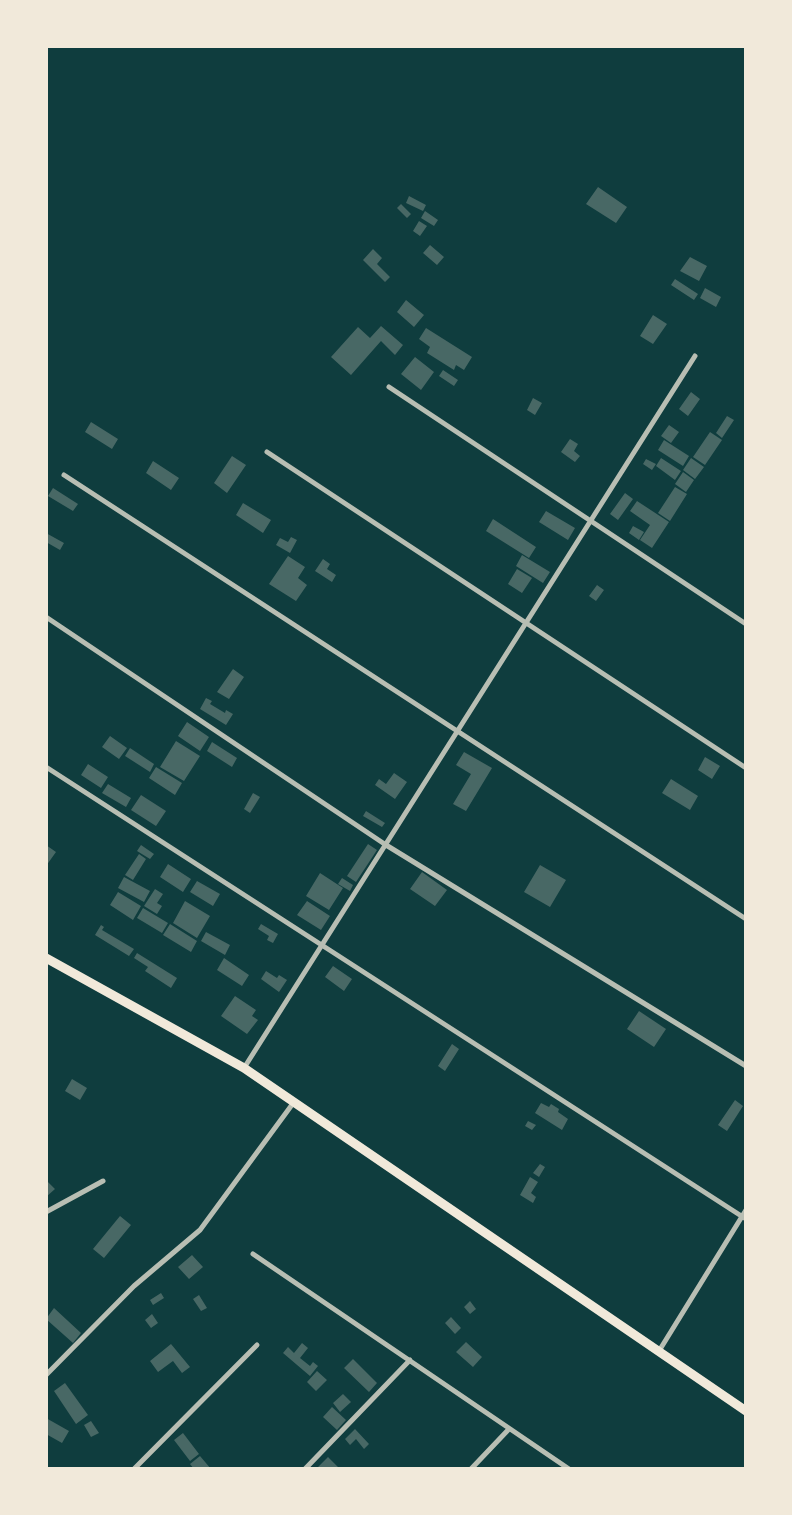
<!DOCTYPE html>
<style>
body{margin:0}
#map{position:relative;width:792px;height:1515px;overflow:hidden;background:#0f3d3e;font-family:"Exo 2",sans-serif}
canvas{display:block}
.frame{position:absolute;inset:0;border:48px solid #f1e9da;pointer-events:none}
</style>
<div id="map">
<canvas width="792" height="1515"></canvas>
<div class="frame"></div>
</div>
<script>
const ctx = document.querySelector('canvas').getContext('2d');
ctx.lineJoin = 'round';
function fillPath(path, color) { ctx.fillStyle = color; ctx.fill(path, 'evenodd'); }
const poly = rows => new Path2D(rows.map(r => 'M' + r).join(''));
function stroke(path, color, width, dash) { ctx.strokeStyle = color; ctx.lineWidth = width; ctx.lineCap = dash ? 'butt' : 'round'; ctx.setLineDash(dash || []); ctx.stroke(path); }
fillPath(poly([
 [598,187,627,207,616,223,586,204],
 [409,196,426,205,423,211,406,203],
 [401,204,411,214,407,218,397,208],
 [425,211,438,220,434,226,421,218],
 [419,221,427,226,420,236,413,231],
 [430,245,444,257,437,265,423,253],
 [373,249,382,258,377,264,390,277,385,282,363,260],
 [690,257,707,266,699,281,680,271],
 [675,279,698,294,694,300,671,285],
 [705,288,721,297,716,307,700,298],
 [406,300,424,315,414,327,397,312],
 [653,315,667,324,653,344,640,336],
 [381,326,403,345,395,355,381,341,351,375,331,357,358,327,370,338],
 [426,328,472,357,464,370,456,365,454,370,427,353,430,347,419,339],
 [415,357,434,372,421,390,401,374],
 [443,370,458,380,454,386,439,376],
 [691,392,700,399,688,416,679,409],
 [533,398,542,403,535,415,527,410],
 [727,416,734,420,722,438,716,433],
 [91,422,118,439,112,449,85,432],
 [669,425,679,432,671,443,661,436],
 [710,432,722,440,705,465,693,457],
 [570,439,578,444,574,451,580,456,575,462,561,452],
 [664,440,689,456,683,466,658,450],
 [232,456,246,465,227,493,214,483],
 [661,458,681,471,675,480,656,466],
 [691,458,704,467,695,479,683,470],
 [646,459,656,464,652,470,643,464],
 [153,461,179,478,171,490,146,473],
 [683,472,694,480,686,492,675,484],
 [675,487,687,494,670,521,658,513],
 [53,488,78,504,73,511,48,496],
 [625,493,633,499,618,520,610,514],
 [637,501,669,522,652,548,640,540,650,525,630,511],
 [243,503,271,520,263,533,236,515],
 [546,511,575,528,568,540,539,522],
 [493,519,536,547,529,558,486,531],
 [633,526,644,532,639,540,629,533],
 [46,533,64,543,60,550,46,542],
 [291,537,297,540,290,553,276,545,280,538,288,542],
 [522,555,550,572,543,583,516,566],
 [288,556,305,567,298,578,307,585,296,601,269,584],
 [323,559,330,564,327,569,336,575,332,582,315,571],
 [517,569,532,578,522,593,508,584],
 [597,585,604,590,596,601,589,596],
 [233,669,244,677,229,699,217,692],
 [206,698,212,701,210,704,225,713,226,710,233,714,226,725,200,709],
 [187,722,209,737,200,751,178,736],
 [110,736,127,748,119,759,102,747],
 [176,741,200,756,184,781,160,767],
 [212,742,237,758,232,767,207,751],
 [130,748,154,764,150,772,125,756],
 [464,752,492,768,466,811,453,804,471,774,456,765],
 [705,757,720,766,712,779,698,770],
 [88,764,108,777,101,788,81,775],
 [156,767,182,783,175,795,149,778],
 [394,773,407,782,395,799,375,785,379,779,386,784],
 [671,779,698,796,690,810,662,793],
 [108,784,131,798,126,807,102,793],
 [253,793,260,797,250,813,244,809],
 [141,795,166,811,156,826,131,810],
 [366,811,385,823,382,827,363,816],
 [368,844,377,850,356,882,347,876],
 [46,845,56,852,46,866],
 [141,845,154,854,150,859,137,851],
 [139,854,146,859,133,880,125,875],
 [168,864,191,879,183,892,160,877],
 [540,865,566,880,550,907,524,892],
 [422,872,447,890,435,906,410,889],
 [320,873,343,888,329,910,306,896],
 [124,877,150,891,144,902,118,888],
 [342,878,353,885,350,891,338,884],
 [197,881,220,894,213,906,190,892],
 [155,889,163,894,157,903,162,906,157,914,144,906],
 [118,892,141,906,133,920,110,905],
 [185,901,210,916,197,938,173,923],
 [307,901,330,916,321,930,297,915],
 [143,908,168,923,162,933,137,918],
 [170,924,197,941,191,952,163,935],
 [261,924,278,934,273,943,267,940,269,936,258,929],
 [101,925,104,927,102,930,134,949,129,956,95,935],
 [206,932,230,945,225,955,201,941],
 [137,953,177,978,171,988,145,971,148,967,134,958],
 [224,958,249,975,242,986,217,970],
 [333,966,352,979,344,991,325,977],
 [266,971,277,978,279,975,287,980,279,992,261,979],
 [235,996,256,1010,252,1016,258,1020,247,1034,221,1016],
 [639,1011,666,1029,654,1047,627,1029],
 [452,1044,459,1049,445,1071,438,1066],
 [72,1079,87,1088,80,1100,65,1091],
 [735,1100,743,1106,727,1131,718,1125],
 [541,1103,549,1107,551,1104,559,1109,558,1112,568,1119,562,1130,535,1113],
 [528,1121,536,1125,532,1130,525,1126],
 [540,1164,545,1167,539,1177,533,1173],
 [530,1177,538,1182,531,1193,536,1197,533,1203,520,1195],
 [46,1180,55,1189,46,1197],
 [120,1216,131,1225,104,1258,93,1249],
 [192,1255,203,1267,189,1279,178,1267],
 [161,1293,164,1298,153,1305,150,1300],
 [199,1295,207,1308,201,1311,193,1299],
 [470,1301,476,1309,470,1314,464,1307],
 [54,1308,81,1333,73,1343,46,1319],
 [152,1314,158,1323,151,1328,145,1320],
 [451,1317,461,1328,455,1334,445,1323],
 [466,1342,482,1357,473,1367,456,1352],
 [302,1343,308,1348,300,1358,310,1366,313,1362,318,1366,310,1376,283,1353,288,1347,294,1353],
 [171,1344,190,1367,182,1373,173,1361,158,1372,150,1361],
 [353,1359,377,1383,369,1392,344,1368],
 [317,1371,327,1380,316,1391,307,1382],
 [65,1383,88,1415,76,1424,54,1391],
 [343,1394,351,1402,340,1412,333,1403],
 [332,1407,346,1420,337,1430,323,1417],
 [46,1418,69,1431,62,1443,46,1434],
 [91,1421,99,1433,91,1437,84,1425],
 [355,1429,369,1444,364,1449,356,1439,350,1445,345,1439],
 [183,1433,199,1454,190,1461,174,1440],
 [200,1456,211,1469,194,1469,190,1464],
 [328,1457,340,1469,316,1469]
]), '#486865');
stroke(poly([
 [389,387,746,624],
 [267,452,746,768],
 [64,475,746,919],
 [46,617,386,845,746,1066],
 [46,767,746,1219],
 [244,1068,695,356],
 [46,1212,103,1181],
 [253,1254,569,1469],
 [659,1351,746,1210],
 [46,1375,134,1286,200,1230,294,1102],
 [134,1469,257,1345],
 [305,1469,410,1360],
 [471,1469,509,1429]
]), '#b8beb3', 5);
stroke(poly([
 [46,958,244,1068,746,1411]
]), '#f1e9da', 9);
</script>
